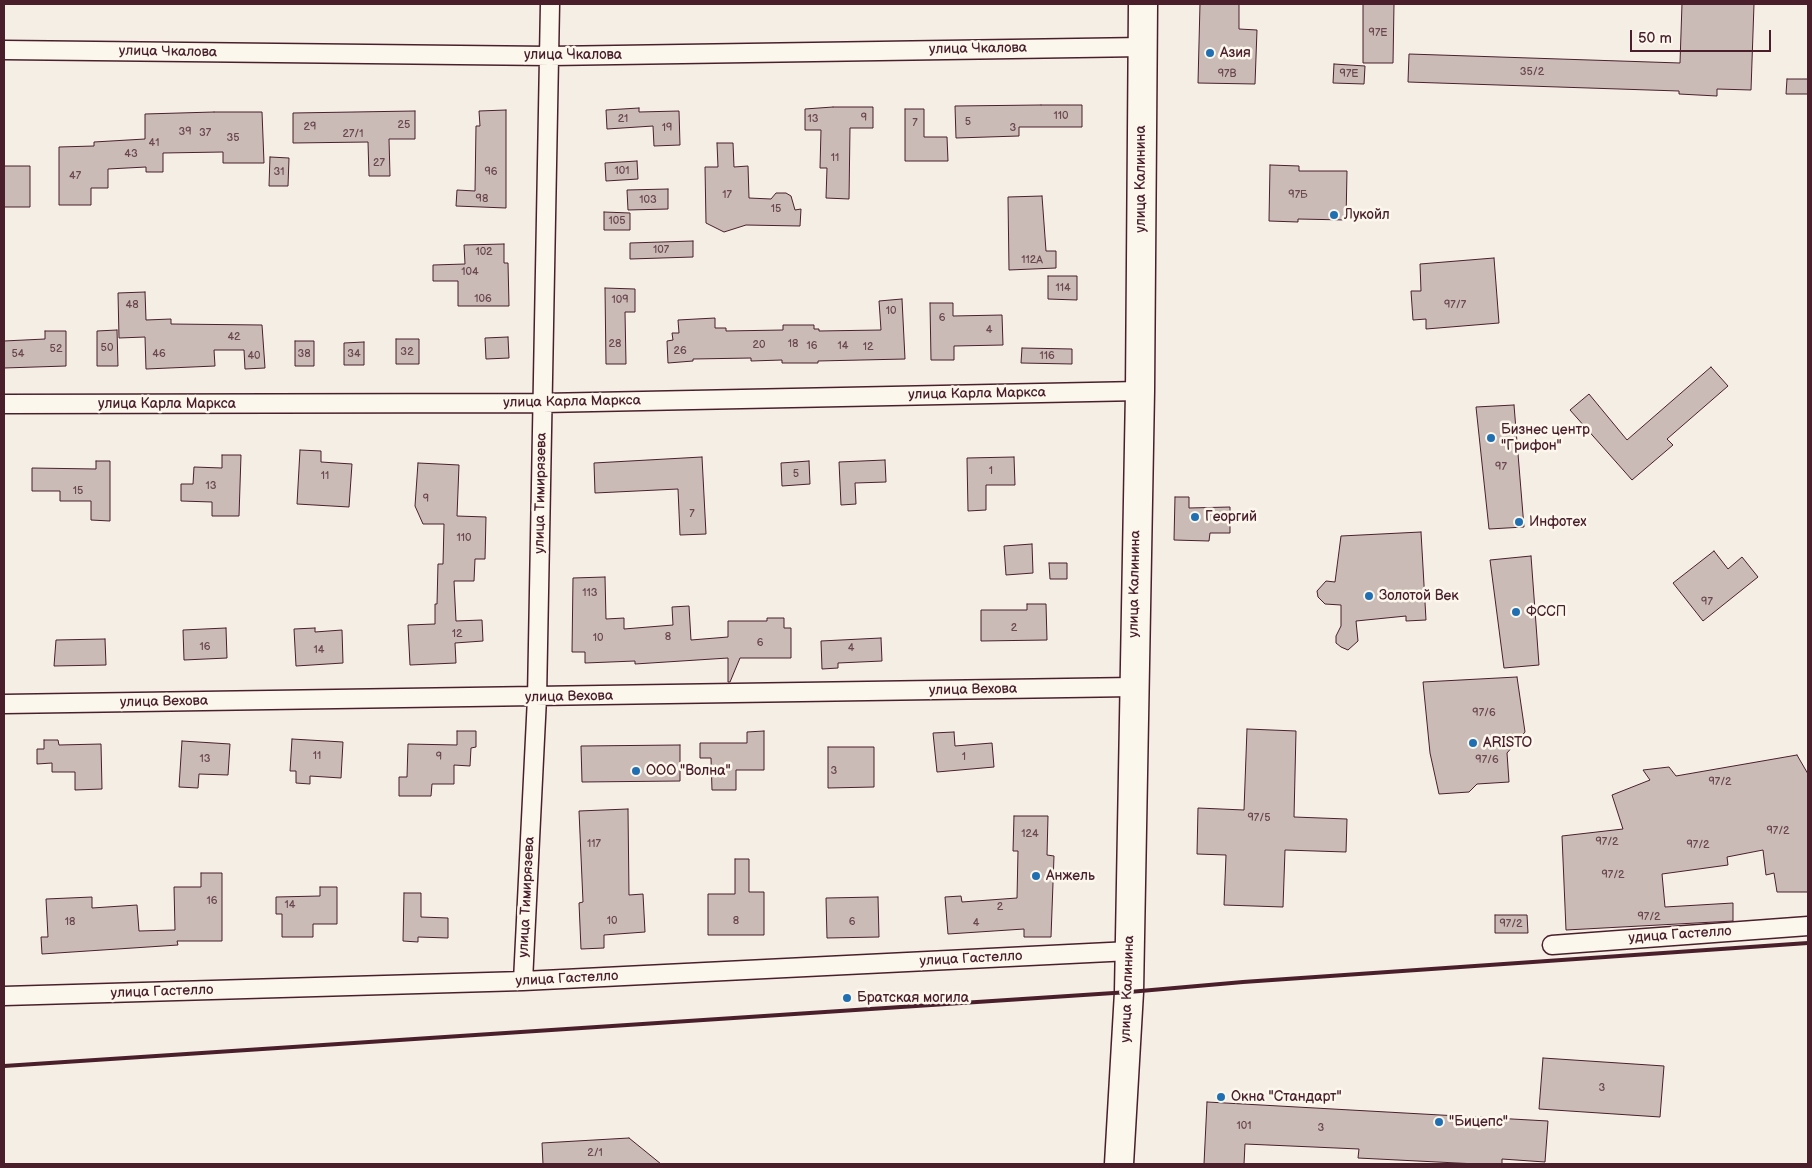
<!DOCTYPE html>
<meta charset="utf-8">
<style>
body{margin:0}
#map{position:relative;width:1812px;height:1168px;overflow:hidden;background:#f4eee4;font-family:"Balsamiq Sans",sans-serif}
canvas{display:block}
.frame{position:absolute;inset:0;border:5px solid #4a1f2b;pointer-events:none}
.scale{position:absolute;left:1630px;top:30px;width:141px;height:22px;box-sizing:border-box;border:2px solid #4a1f2b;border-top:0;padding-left:6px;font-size:15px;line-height:18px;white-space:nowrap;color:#4a1f2b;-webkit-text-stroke:4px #fbf7ec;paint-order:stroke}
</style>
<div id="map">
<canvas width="1812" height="1168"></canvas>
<div class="frame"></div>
<div class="scale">50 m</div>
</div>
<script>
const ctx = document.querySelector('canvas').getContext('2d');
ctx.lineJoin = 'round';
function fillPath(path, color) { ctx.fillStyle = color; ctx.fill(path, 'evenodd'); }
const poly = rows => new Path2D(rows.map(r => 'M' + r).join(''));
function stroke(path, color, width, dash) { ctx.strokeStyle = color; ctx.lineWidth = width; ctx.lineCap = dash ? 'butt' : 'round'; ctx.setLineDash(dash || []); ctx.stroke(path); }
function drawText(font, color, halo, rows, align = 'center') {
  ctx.font = font + ' "Balsamiq Sans",sans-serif'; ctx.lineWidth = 5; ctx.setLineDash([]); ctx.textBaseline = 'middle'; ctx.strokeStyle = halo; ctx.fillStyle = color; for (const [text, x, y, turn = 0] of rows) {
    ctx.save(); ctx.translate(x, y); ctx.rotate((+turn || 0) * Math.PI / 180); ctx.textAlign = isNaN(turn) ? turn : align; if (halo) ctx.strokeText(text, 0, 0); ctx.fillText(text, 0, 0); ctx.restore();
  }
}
const building = poly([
 [1200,4,1239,4,1239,29,1257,30,1255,84,1198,83,1200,4],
 [1363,4,1394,4,1393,63,1363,63,1363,4],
 [1682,4,1754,4,1751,90,1717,89,1717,96,1679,94,1679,91,1408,82,1409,54,1680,63,1682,4],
 [1334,64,1365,66,1364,84,1333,83,1334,64],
 [1787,79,1808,79,1808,94,1786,94,1787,79],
 [1041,105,1082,105,1082,127,1019,127,1019,136,956,138,955,106,1041,105],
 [833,107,873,107,873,128,850,128,849,199,826,198,827,168,820,168,821,130,805,130,805,109,833,107],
 [639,108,639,112,679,111,680,145,654,146,653,126,607,129,606,110,639,108],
 [905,109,924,109,924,137,947,137,948,161,905,161,905,109],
 [506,110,506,208,456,206,457,190,475,191,476,126,480,126,479,111,506,110],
 [415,111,415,139,389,139,390,176,369,176,368,142,293,143,293,113,415,111],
 [214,112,262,112,264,163,223,163,223,152,163,153,163,172,146,172,146,167,108,169,108,188,91,188,91,205,59,205,59,147,94,146,94,142,145,139,145,114,214,112],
 [717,143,733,143,734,167,748,166,749,198,771,199,776,193,786,193,791,196,795,210,801,209,800,226,746,225,724,232,706,223,705,167,718,167,717,143],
 [270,157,289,158,288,186,269,186,270,157],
 [637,161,638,179,606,181,605,163,637,161],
 [1270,165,1299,166,1299,171,1347,171,1346,220,1298,219,1298,222,1269,221,1270,165],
 [4,166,30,166,30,207,4,207,4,166],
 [668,189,668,209,628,210,627,190,668,189],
 [1042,196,1046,251,1056,251,1056,268,1009,270,1008,197,1042,196],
 [604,212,630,213,630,230,604,230,604,212],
 [693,241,693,257,630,259,630,243,693,241],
 [504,244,504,263,508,263,509,306,458,306,458,281,433,281,433,265,465,264,464,245,504,244],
 [1494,258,1499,323,1426,329,1426,319,1413,320,1411,291,1421,291,1420,264,1494,258],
 [1048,276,1077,276,1077,300,1048,299,1048,276],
 [605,288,635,289,635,312,625,312,626,364,606,364,605,288],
 [145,292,146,320,171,319,171,324,262,325,265,368,245,369,244,350,214,350,215,366,146,369,145,337,119,338,118,293,145,292],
 [902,299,905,359,818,361,818,363,782,363,782,360,751,361,751,358,693,359,693,361,668,363,667,341,673,340,672,333,679,333,678,320,715,318,715,328,726,328,726,331,783,330,783,325,814,325,814,329,819,329,819,331,881,330,879,301,902,299],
 [930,303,953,303,953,316,1002,315,1003,345,954,346,954,360,931,360,930,303],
 [117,330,118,366,97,366,97,331,117,330],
 [45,331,66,331,66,366,4,368,4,341,45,339,45,331],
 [508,337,509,358,486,359,485,338,508,337],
 [396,339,419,339,419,364,396,364,396,339],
 [295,341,314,341,314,366,295,366,295,341],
 [364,342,364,365,344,365,344,343,364,342],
 [1022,348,1072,349,1072,364,1021,363,1022,348],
 [1711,367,1728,386,1667,439,1673,445,1632,480,1570,410,1589,394,1627,440,1711,367],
 [1514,405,1524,527,1489,529,1476,407,1514,405],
 [300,450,321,451,321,462,352,464,349,507,297,504,300,450],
 [222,455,241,455,239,516,212,516,212,502,181,501,181,484,193,484,194,467,222,468,222,455],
 [702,457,706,534,680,535,678,489,595,493,594,463,702,457],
 [1014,457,1015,485,986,485,986,510,968,511,967,458,1014,457],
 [885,460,886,482,855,483,856,504,841,505,839,462,885,460],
 [96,461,110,461,110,521,91,520,91,501,60,501,60,491,32,491,32,468,96,469,96,461],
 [809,461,810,484,782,486,781,463,809,461],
 [418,463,459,465,457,516,486,517,485,559,475,559,474,581,454,581,456,621,482,620,483,641,455,643,456,663,410,665,408,625,435,624,435,604,437,604,438,564,443,564,444,524,423,524,415,506,418,463],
 [1175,497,1189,497,1189,508,1230,507,1230,533,1210,533,1209,541,1174,540,1175,497],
 [1421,532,1426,620,1406,621,1406,616,1356,621,1358,641,1348,650,1341,647,1336,643,1336,636,1341,626,1341,605,1325,604,1318,597,1317,591,1326,581,1335,582,1341,536,1421,532],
 [1032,544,1033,573,1006,575,1004,546,1032,544],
 [1714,551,1728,569,1742,557,1758,577,1703,621,1673,583,1714,551],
 [1531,556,1539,665,1504,668,1490,560,1531,556],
 [1049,563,1067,563,1067,579,1050,579,1049,563],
 [605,577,606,619,624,618,624,629,673,625,672,607,689,606,691,640,728,637,728,621,767,621,767,618,784,618,784,628,791,628,791,658,740,658,730,682,728,682,728,658,635,664,635,661,585,663,585,652,572,652,573,578,605,577],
 [1027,604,1046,604,1047,640,981,641,981,610,1027,610,1027,604],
 [226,628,227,658,184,660,183,630,226,628],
 [315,628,315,632,342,630,343,663,296,666,294,629,315,628],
 [881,638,882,661,838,663,838,668,822,669,821,641,881,638],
 [105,639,106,665,54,666,56,640,105,639],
 [1517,677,1525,732,1507,753,1509,782,1477,784,1469,792,1439,794,1430,753,1423,682,1517,677],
 [1247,729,1296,731,1294,817,1347,819,1346,852,1285,850,1283,907,1224,905,1226,855,1197,854,1198,808,1244,810,1247,729],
 [457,731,476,731,476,747,471,748,470,766,454,765,454,784,432,784,431,796,399,796,399,777,407,777,408,744,457,745,457,731],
 [764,731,764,770,736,770,736,790,712,790,711,758,700,758,700,743,747,743,747,732,764,731],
 [954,732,955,746,992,743,994,767,937,772,933,733,954,732],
 [292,739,343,742,341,778,310,776,310,784,296,783,296,771,290,771,292,739],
 [44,740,58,740,59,745,101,744,102,789,75,790,75,772,52,772,52,763,37,764,37,749,44,749,44,740],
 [182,741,230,744,228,775,199,774,198,788,179,787,182,741],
 [680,745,680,781,582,782,581,746,680,745],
 [828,747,874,747,874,787,828,788,828,747],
 [1797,755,1808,774,1808,892,1777,892,1774,873,1766,875,1763,850,1727,857,1728,865,1662,874,1665,907,1733,903,1733,921,1566,930,1562,836,1623,829,1612,795,1650,780,1643,770,1669,767,1676,776,1797,755],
 [628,809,629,895,643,894,645,932,604,935,604,948,581,949,579,903,583,902,579,811,628,809],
 [1014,816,1048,816,1047,855,1054,856,1051,937,1024,937,1024,929,948,934,945,897,961,896,962,902,1017,898,1018,851,1013,851,1014,816],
 [735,859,749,859,749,892,764,892,764,935,708,935,708,894,735,894,735,859],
 [201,873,222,873,222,941,177,941,178,945,42,954,41,937,48,937,46,899,92,897,92,908,137,905,139,931,175,930,174,887,201,887,201,873],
 [320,887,337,887,337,924,313,924,313,937,282,937,282,914,276,914,276,897,320,896,320,887],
 [404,893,421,893,421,917,448,918,448,938,418,937,418,942,403,941,404,893],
 [878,897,879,937,827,938,826,898,878,897],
 [1495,915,1527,915,1528,933,1495,933,1495,915],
 [1543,1058,1664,1066,1660,1117,1539,1109,1543,1058],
 [1207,1102,1548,1121,1545,1162,1502,1159,1502,1164,1477,1164,1358,1158,1359,1149,1245,1144,1244,1164,1204,1164,1207,1102],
 [629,1138,661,1164,543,1164,542,1143,629,1138]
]);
fillPath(building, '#cabbb6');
stroke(building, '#4a1f2b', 1);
const minor = poly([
 [4,50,550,56,1143,47],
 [4,404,543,403,1140,391],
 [4,704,1133,687],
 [1552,945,1808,926],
 [523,981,537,698,550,4],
 [4,996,523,981,1130,951]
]);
const primary = poly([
 [1119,1164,1129,992,1140,391,1143,4]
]);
stroke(minor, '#4a1f2b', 21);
stroke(primary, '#4a1f2b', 31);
stroke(minor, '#fbf7ec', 18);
stroke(primary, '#fbf7ec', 28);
stroke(poly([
 [4,1066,1129,992,1243,982,1808,943]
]), '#4a1f2b', 4);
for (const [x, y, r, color] of [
 [1210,53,5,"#1f6fb2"],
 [1334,215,5,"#1f6fb2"],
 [1491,438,5,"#1f6fb2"],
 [1195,517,5,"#1f6fb2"],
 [1519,522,5,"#1f6fb2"],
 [1369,596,5,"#1f6fb2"],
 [1516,612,5,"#1f6fb2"],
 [1473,743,5,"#1f6fb2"],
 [636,771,5,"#1f6fb2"],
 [1036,876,5,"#1f6fb2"],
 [847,998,5,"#1f6fb2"],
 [1221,1097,5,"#1f6fb2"],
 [1439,1122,5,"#1f6fb2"]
]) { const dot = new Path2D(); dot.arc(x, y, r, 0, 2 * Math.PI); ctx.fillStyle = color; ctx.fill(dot); stroke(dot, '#fbf7ec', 2); }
drawText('11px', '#6a464e', null, [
 ["97Е",1378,33],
 ["35/2",1532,72],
 ["97В",1227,74],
 ["97Е",1349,74],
 ["110",1061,116],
 ["9",864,118],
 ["21",623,119],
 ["13",813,119],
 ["5",968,122],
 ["7",915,123],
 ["25",404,125],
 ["29",310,127],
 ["19",667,128],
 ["3",1013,128],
 ["39",185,132],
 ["37",205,133],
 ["27/1",353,134],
 ["35",233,138],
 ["41",154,143],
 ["43",131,154],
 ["11",835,158],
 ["27",379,163],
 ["101",622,171],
 ["31",279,172],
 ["96",491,172],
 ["47",75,176],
 ["17",727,195],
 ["97Б",1298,195],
 ["98",482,199],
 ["103",648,200],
 ["15",776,209],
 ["105",617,221],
 ["107",661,250],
 ["102",484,252],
 ["112А",1032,260],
 ["104",470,272],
 ["114",1063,288],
 ["106",483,299],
 ["109",620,300],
 ["48",132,305],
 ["97/7",1455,305],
 ["10",891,311],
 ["6",942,318],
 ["4",989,330],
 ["42",234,337],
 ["28",615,344],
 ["18",793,344],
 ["20",759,345],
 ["16",812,346],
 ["14",843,346],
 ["12",868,347],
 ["50",107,348],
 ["52",56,349],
 ["26",680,351],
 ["32",407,352],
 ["54",18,354],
 ["46",159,354],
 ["38",304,354],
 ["34",354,354],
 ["40",254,356],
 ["116",1047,356],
 ["97",1501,467],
 ["1",991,471],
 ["5",796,474],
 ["11",325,476],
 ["13",211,486],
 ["15",78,491],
 ["9",426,499],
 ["7",692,514],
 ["110",464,538],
 ["113",590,593],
 ["97",1707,602],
 ["2",1014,628],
 ["12",457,634],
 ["8",668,637],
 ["10",598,638],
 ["6",760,643],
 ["16",205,647],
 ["4",851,648],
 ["14",319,650],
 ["97/6",1484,713],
 ["11",317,756],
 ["9",439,757],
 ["1",964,757],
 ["13",205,759],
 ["97/6",1487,760],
 ["3",834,771],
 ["97/2",1720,782],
 ["97/5",1259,818],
 ["97/2",1778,831],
 ["124",1030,834],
 ["97/2",1607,842],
 ["117",594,844],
 ["97/2",1698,845],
 ["97/2",1613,875],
 ["16",212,901],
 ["14",290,905],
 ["2",1000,907],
 ["97/2",1649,917],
 ["10",612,921],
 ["8",736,921],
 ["18",70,922],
 ["6",852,922],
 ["4",976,923],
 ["97/2",1511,924],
 ["3",1602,1088],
 ["101",1244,1126],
 ["3",1321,1128],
 ["2/1",595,1153]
]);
drawText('14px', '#4a1f2b', '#fbf7ec', [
 ["улица Чкалова",978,49,-1],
 ["улица Чкалова",168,52,1],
 ["улица Чкалова",573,55],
 ["улица Калинина",1141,179,-90],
 ["улица Карла Маркса",977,394,-1],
 ["улица Карла Маркса",572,402,-1],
 ["улица Карла Маркса",167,404],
 ["улица Тимирязева",541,493,-89],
 ["улица Калинина",1135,584,-89],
 ["улица Вехова",973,690,-1],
 ["улица Вехова",569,697,-1],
 ["улица Вехова",164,702,-1],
 ["улица Тимирязева",527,897,-87],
 ["удица Гастелло",1680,935,-4],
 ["улица Гастелло",971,959,-3],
 ["улица Гастелло",567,979,-3],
 ["улица Калинина",1128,989,-88],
 ["улица Гастелло",162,992,-2]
]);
drawText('14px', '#4a1f2b', '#fbf7ec', [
 ["Азия",1220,53],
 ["Лукойл",1344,215],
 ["Бизнес центр",1501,430],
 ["\"Грифон\"",1501,446],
 ["Георгий",1205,517],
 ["Инфотех",1529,522],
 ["Золотой Век",1379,596],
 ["ФССП",1526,612],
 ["ARISTO",1483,743],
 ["ООО \"Волна\"",646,771],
 ["Анжель",1046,876],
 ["Братская могила",857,998],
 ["Окна \"Стандарт\"",1231,1097],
 ["\"Бицепс\"",1449,1122]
], 'left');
</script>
